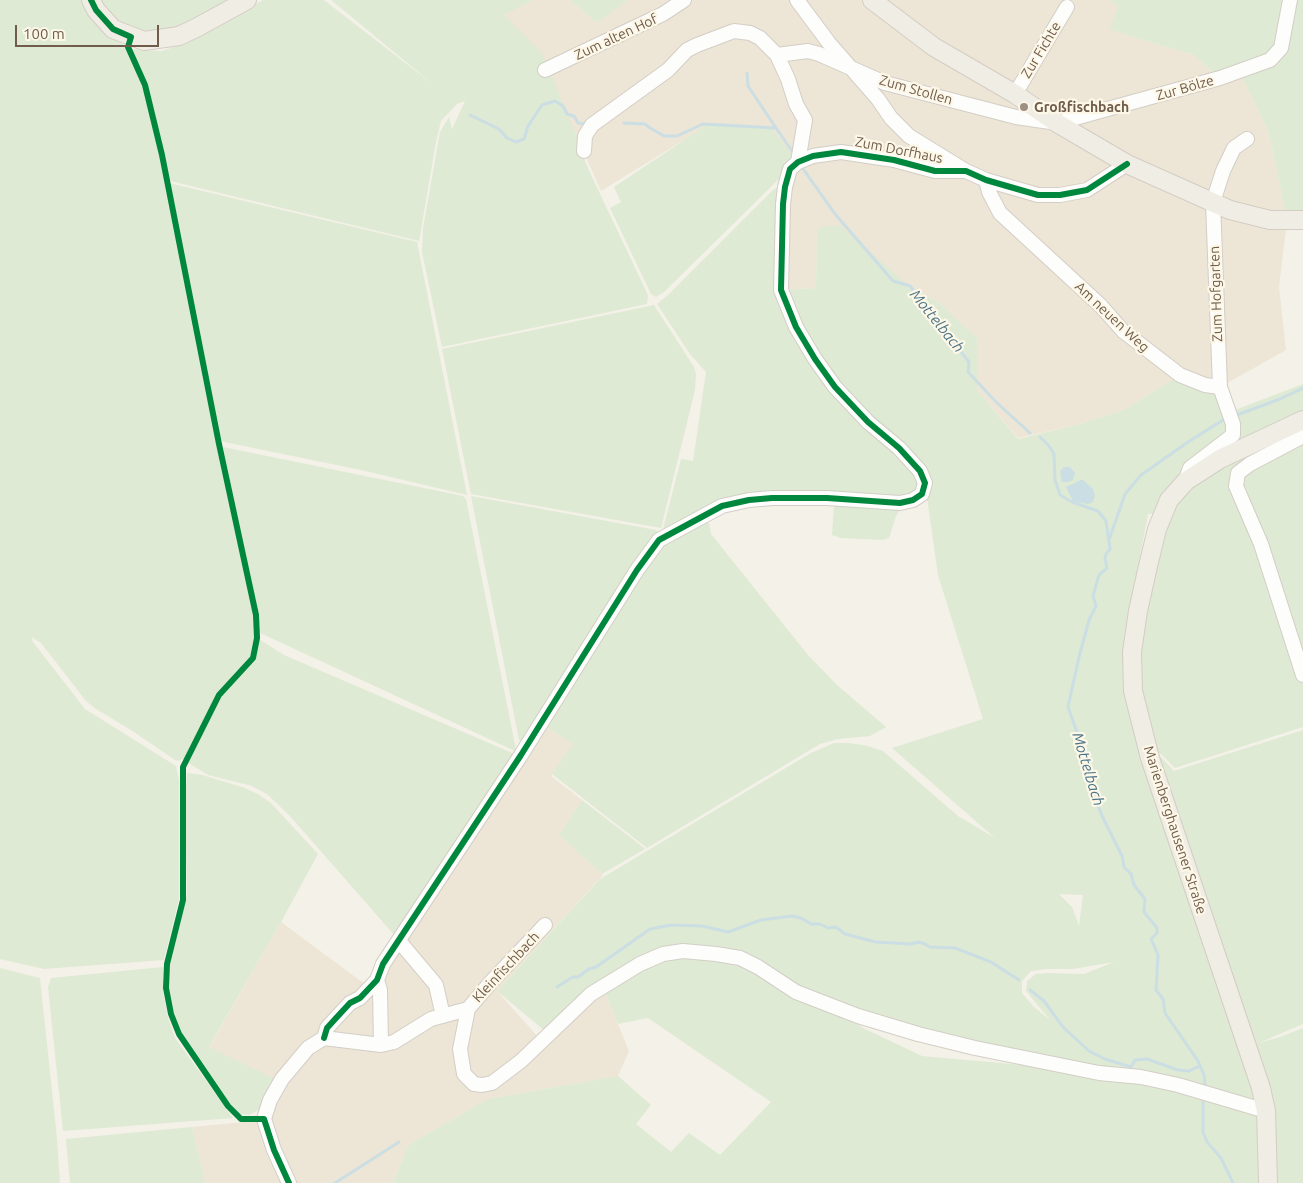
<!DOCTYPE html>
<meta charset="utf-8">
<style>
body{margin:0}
#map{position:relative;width:1303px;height:1183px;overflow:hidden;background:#f4f1e8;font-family:Ubuntu,sans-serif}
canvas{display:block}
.scale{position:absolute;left:15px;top:25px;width:144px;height:22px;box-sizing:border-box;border:2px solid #6f5c4b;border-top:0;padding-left:6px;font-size:15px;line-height:18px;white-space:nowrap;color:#6f5c4b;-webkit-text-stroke:4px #fdf7e8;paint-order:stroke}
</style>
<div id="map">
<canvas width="1303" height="1183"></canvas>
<div class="scale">100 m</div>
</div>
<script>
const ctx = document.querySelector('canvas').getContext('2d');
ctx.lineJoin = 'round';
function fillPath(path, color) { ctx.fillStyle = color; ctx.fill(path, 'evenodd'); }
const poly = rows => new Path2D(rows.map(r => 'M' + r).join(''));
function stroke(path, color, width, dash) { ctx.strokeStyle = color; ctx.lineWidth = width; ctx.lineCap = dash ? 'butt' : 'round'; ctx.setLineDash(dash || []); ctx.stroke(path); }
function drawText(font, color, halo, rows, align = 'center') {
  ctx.font = font + ' Ubuntu,sans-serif'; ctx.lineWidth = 4.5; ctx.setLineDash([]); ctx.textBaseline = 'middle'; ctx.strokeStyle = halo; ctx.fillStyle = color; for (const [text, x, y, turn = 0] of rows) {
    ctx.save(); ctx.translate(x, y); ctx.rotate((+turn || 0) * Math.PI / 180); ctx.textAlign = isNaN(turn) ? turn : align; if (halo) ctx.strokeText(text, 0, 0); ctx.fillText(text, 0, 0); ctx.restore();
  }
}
fillPath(poly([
 [533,0,570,0,597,23,628,0,1109,0,1118,7,1111,29,1132,37,1192,54,1220,78,1239,71,1269,133,1287,220,1279,287,1286,350,1220,387,1180,375,1124,410,1076,425,1018,438,977,390,977,338,938,302,910,288,817,228,816,288,781,290,786,181,708,125,601,191,578,139,504,14],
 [541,724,574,744,551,776,582,800,559,835,603,875,497,991,538,1037,601,983,629,1051,618,1076,488,1099,408,1145,393,1183,205,1183,192,1127,266,1120,282,1083,209,1048,281,922,366,985]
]), '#ede5d5');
fillPath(poly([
 [0,0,82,0,91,15,128,49,161,51,187,43,263,0,324,0,435,86,331,0,533,0,504,15,542,53,582,149,584,159,592,177,648,295,647,304,442,347,422,252,423,228,440,132,449,117,452,129,465,101,457,104,441,121,436,142,419,241,166,180,219,444,256,615,257,638,284,655,517,755,396,937,289,815,268,795,252,786,208,775,182,759,179,761,175,760,131,730,96,709,86,701,41,643,32,637,33,642,85,709,176,766,179,780,179,899,164,960,44,969,0,959],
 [99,0,233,0,210,14,165,33,140,32,114,19],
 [570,0,628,0,597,23],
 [1109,0,1303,0,1303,220,1287,220,1269,133,1239,71,1220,78,1192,54,1132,37,1110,29,1118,7],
 [708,124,771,128,793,156,792,162,782,176,664,292,656,297,651,294,610,208,621,202,614,187],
 [169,183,417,242,467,495,361,470,224,442,221,440],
 [780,185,779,268,804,351,918,475,919,489,907,498,772,495,663,529,681,459,693,461,706,372,690,354,657,304,668,295,772,191],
 [839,225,910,287,938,302,977,338,977,390,1018,439,1076,425,1124,410,1180,375,1205,385,1220,387,1230,412,1303,384,1303,669,1272,570,1264,566,1279,604,1303,681,1303,727,1175,768,1162,755,1153,750,1141,704,1137,680,1136,651,1140,624,1158,542,1168,514,1148,514,1131,604,1125,663,1132,706,1144,752,1180,860,1248,1060,1255,1087,1260,1124,1259,1183,393,1183,408,1145,488,1099,618,1076,651,1105,636,1124,671,1152,689,1133,720,1155,771,1102,648,1018,618,1024,604,990,654,960,672,955,742,961,800,997,839,1011,863,1028,922,1056,1068,1069,1066,1064,918,1031,857,1013,797,990,772,970,738,952,689,950,664,952,638,961,601,983,574,1004,545,1031,497,991,600,879,811,753,834,743,849,743,868,746,883,751,958,816,995,838,892,748,983,719,938,575,925,483,920,471,899,448,868,422,835,387,815,359,796,327,781,290,816,288,817,228],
 [1258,543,1268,544,1264,564,1264,563],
 [1059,894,1083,895,1079,926,1072,907],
 [1114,962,1084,974,1048,973,1036,974,1027,981,1026,991,1050,1020,1033,1006,1022,993,1022,981,1031,971,1047,969,1073,969],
 [654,305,694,367,696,374,695,390,661,528,471,494,442,349],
 [223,447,463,496,466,499,516,750,515,751,258,632,258,615],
 [471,496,656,530,657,531,657,537,523,742,519,740],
 [834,505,900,510,896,516,889,538,883,540,841,538,832,535],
 [702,519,709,523,711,534,808,655,837,685,886,727,870,736,838,739,820,744,647,848,552,774,573,744,543,725,653,553],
 [1303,730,1303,1024,1259,1043,1280,1037,1303,1028,1303,1183,1277,1183,1274,1109,1154,753,1160,756,1174,771],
 [187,773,202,775,242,787,258,794,271,803,318,854,281,922,209,1047,279,1081,261,1109,249,1115,239,1114,231,1106,197,1060,182,1037,174,1017,169,988,169,969,187,895,185,801],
 [582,800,639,844,645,849,602,874,559,835],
 [163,967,163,992,168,1018,175,1038,233,1118,63,1131,48,987,51,978],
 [0,968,40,978,57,1138,60,1183,0,1183],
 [192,1127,205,1183,70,1183,66,1139]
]), '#deead3');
fillPath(poly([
 [1064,467,1070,467,1075,473,1073,480,1068,482,1062,482,1060,471],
 [1081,480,1083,480,1093,489,1095,495,1093,502,1088,504,1073,501,1066,487]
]), '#cbdee3');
stroke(poly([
 [747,73,748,86,776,128],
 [470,115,499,129,507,138,516,142,524,139,528,126,542,105,555,101,563,106,567,114,574,116,578,123,586,124],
 [624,123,645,124,650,128,664,136,677,136,703,124,776,128,792,151],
 [801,166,835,214,893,281,910,286,969,362,968,372,996,402,1030,433],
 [1237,415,1280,399,1303,388],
 [1040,437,1049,446,1054,454,1055,480,1060,495,1072,502,1098,511,1106,521,1110,549,1106,554,1105,558,1107,568,1099,575,1093,596,1096,606,1089,620,1079,657,1068,707,1093,777,1092,790,1102,816,1122,856,1124,867,1131,874,1134,885,1145,899,1144,912,1157,928,1157,933,1151,939,1158,955,1156,990,1163,999,1165,1013,1198,1061,1204,1075,1205,1084],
 [1109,540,1125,494,1141,475,1188,442,1223,420],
 [557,987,573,977,578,977,589,969,596,967,650,929,671,925,702,926,728,932,761,920,792,916,801,918,811,924,820,924,828,928,836,927,845,934,876,942,911,944,918,942,925,944,930,947,955,948,991,962,1019,980],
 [1030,990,1044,1001,1063,1027,1089,1051,1105,1059,1131,1067,1135,1060,1147,1059,1178,1070,1189,1071,1200,1066],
 [1203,1102,1203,1132,1207,1142,1221,1158,1233,1183],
 [335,1183,399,1142]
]), '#cbdee3', 3);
const minor = poly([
 [797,0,829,43,878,99,891,118,909,136,966,171],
 [545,70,663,14,684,0],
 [1015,94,1067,7],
 [584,151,585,136,592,125,668,70,687,50,697,45,734,31,750,33,760,38,777,55],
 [798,162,805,120,796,104,788,79,777,55,808,51,819,54,885,83,1016,117,1057,123,1220,78,1270,60,1281,48,1290,0],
 [986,180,989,192,1000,213,1101,306,1123,331,1180,375,1205,385,1220,387,1233,424,1233,435,1190,468,1186,479],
 [1220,387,1213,202,1223,171,1234,148,1247,139],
 [1303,436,1250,464,1238,473,1236,486,1261,544,1303,675],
 [399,941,436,985,443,1016],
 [377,980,380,990,381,1045],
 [468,1009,491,982,545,925],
 [324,1038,327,1028,337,1017,350,1003,360,998,377,980,383,964,521,755,637,570,659,540,722,506,749,500,772,498,827,498,900,503,913,500,922,494,925,483,920,471,899,448,868,422,835,387,815,359,796,327,781,290,783,204,785,187,790,169,798,162,813,156,841,152,894,160,935,171,966,171,986,180,1038,195,1060,195,1087,190,1127,164],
 [289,1183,274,1150,264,1119,270,1100,282,1079,308,1048,324,1038,381,1045,394,1042,431,1019,468,1009,460,1049,464,1074,474,1084,482,1085,492,1083,521,1061,591,994,640,964,663,954,683,951,716,954,740,958,758,967,796,992,858,1016,918,1034,975,1048,1099,1073,1141,1077,1178,1085,1266,1111]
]);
const major = poly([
 [91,0,96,10,113,29,144,41,179,36,196,28,247,0],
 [872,0,934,47,1015,94,1057,123,1127,164,1230,210,1270,220,1303,220],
 [1268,1183,1266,1111,1261,1088,1150,758,1133,691,1132,652,1138,611,1148,566,1157,529,1169,500,1186,481,1220,459,1303,420]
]);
stroke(minor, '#d3cec6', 16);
stroke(major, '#d3cdc5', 20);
stroke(minor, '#fdfdfc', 14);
stroke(major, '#f0ede5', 18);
stroke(poly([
 [91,0,96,10,113,29,131,37,128,47,145,85,162,155,219,444,256,615,257,638,253,658,219,695,183,767,183,900,167,964,166,988,171,1014,179,1034,228,1106,241,1119,264,1119,274,1150,289,1183],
 [324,1038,327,1028,337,1017,350,1003,360,998,377,980,383,964,521,755,637,570,659,540,722,506,749,500,772,498,827,498,900,503,913,500,922,494,925,483,920,471,899,448,868,422,835,387,815,359,796,327,781,290,783,204,785,187,790,169,798,162,813,156,841,152,894,160,935,171,966,171,986,180,1038,195,1060,195,1087,190,1127,164]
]), '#00873e', 6);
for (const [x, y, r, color] of [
 [1024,107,5,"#9e9082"]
]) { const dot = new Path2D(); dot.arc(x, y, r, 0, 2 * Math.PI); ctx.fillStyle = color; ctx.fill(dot); stroke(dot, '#fdf7e8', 2); }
drawText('14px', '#6f5c4b', '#fdf7e8', [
 ["Zum alten Hof",616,37,-25],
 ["Zur Fichte",1041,50,-59],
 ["Zur Bölze",1185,88,-16],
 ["Zum Stollen",916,90,16],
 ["Zum Dorfhaus",899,150,11],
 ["Zum Hofgarten",1216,294,-92],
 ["Am neuen Weg",1112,317,43],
 ["Marienberghausener Straße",1175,830,72],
 ["Kleinfischbach",506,967,-47]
]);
drawText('bold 14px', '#6f5c4b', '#fdf7e8', [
 ["Großfischbach",1034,107]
], 'left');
drawText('italic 15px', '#4b7587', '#fdf7e8', [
 ["Mottelbach",937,321,51],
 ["Mottelbach",1088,769,73]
]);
</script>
